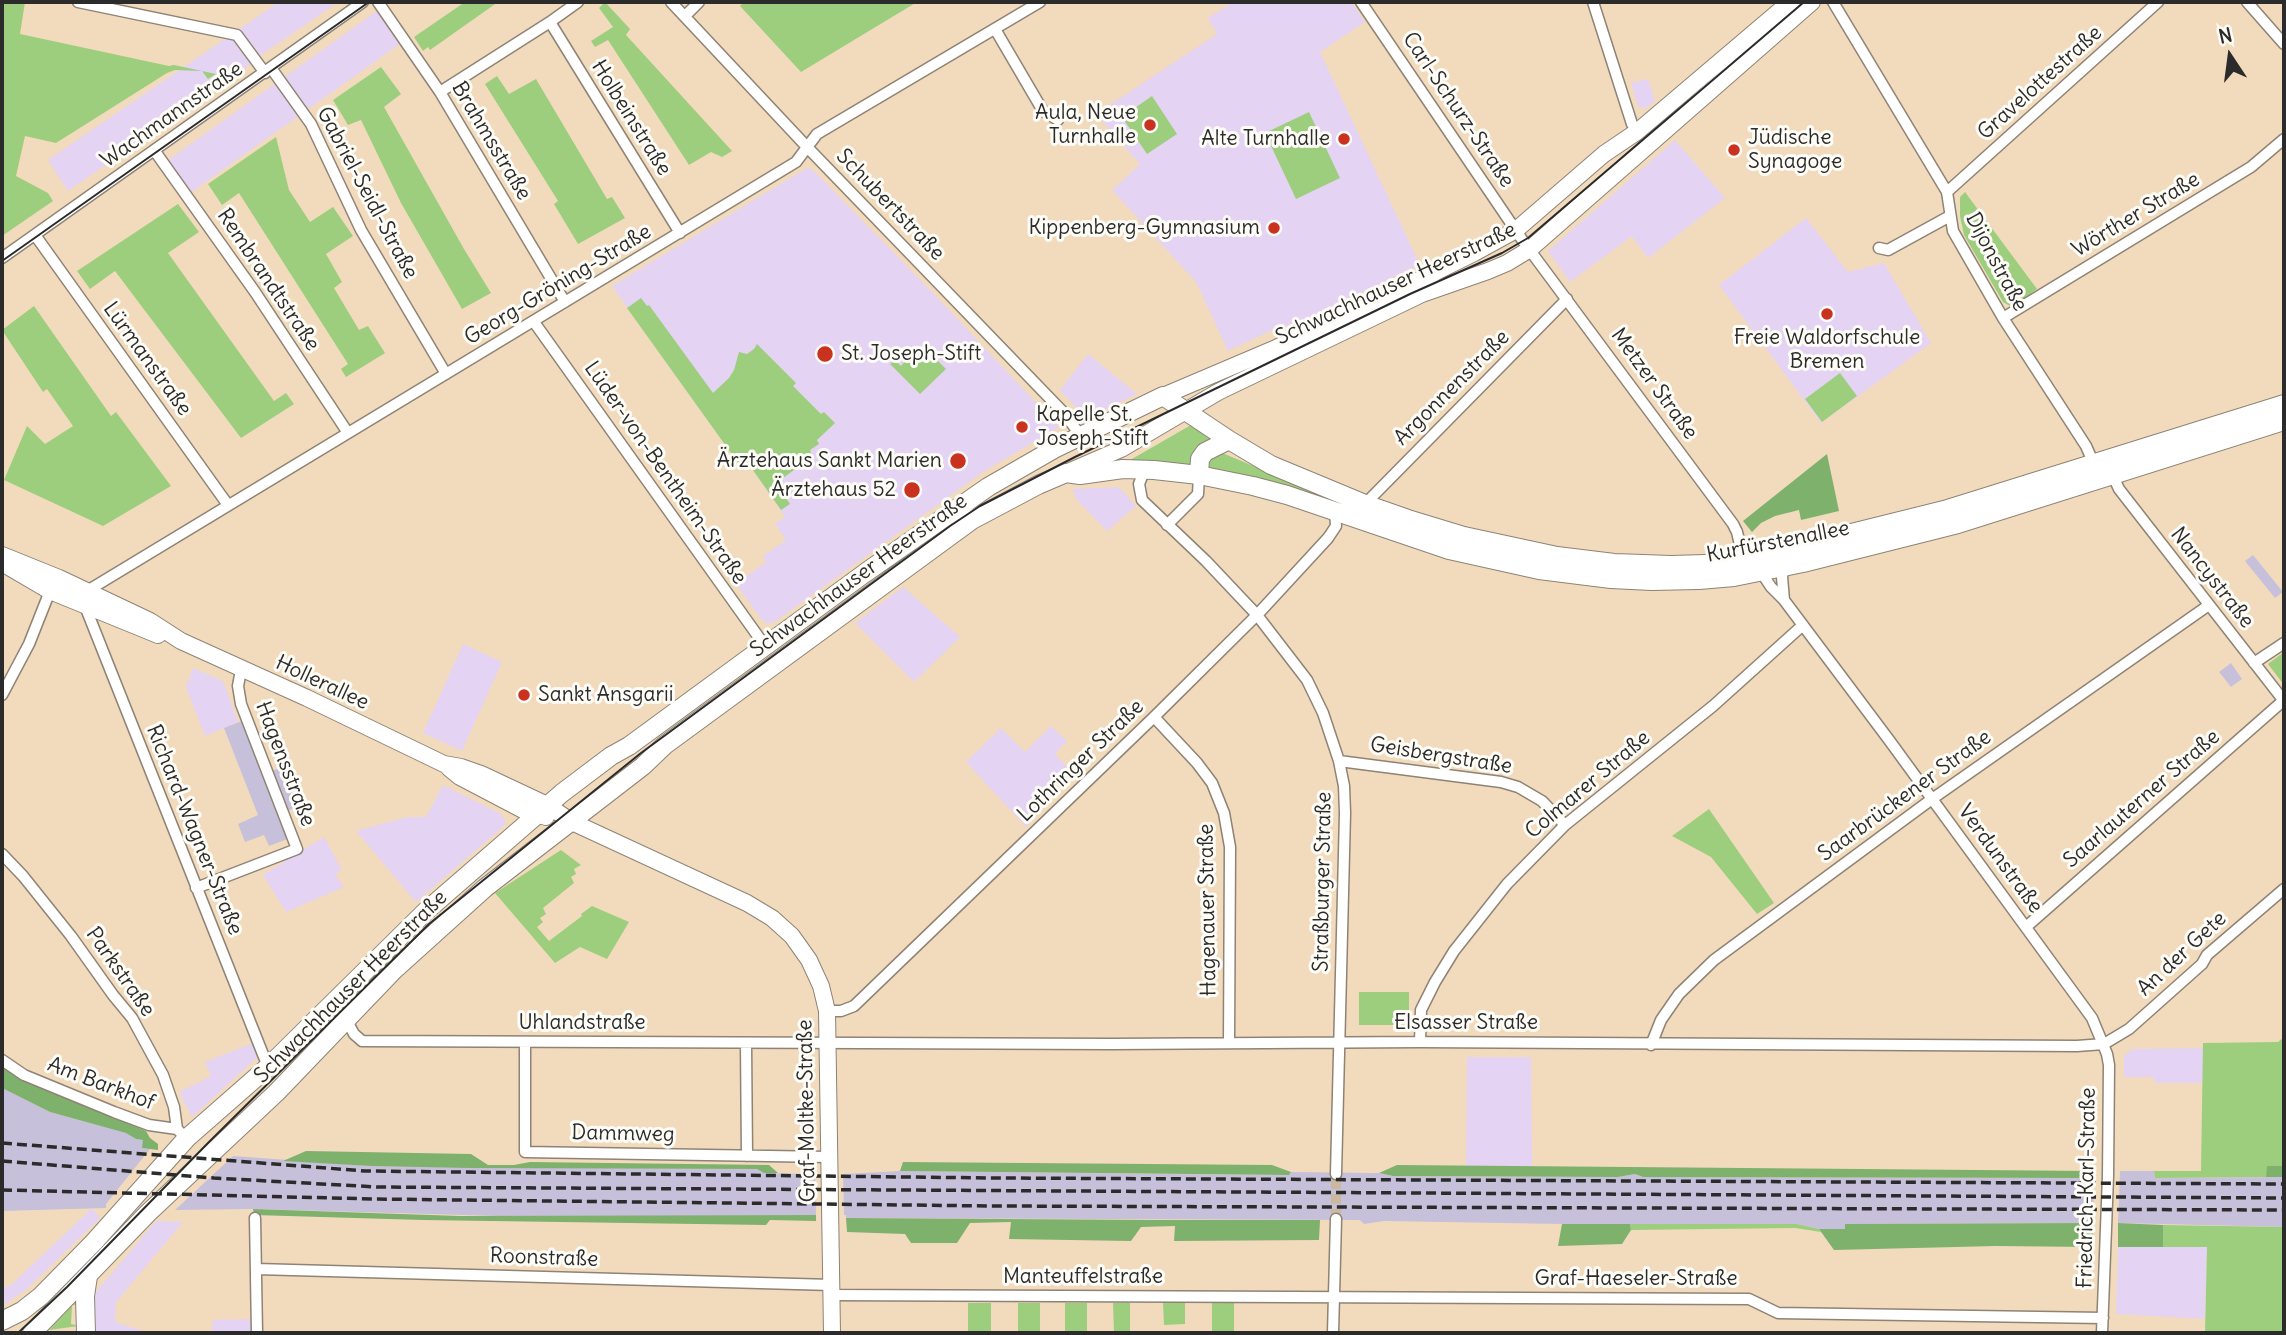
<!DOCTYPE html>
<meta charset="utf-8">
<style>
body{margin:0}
#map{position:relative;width:2286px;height:1335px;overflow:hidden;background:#f2dbbd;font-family:Delius,sans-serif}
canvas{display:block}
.frame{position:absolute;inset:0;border:4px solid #2b2b2b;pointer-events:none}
.north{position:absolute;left:2195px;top:21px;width:70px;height:70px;-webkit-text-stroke:5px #fdfcf7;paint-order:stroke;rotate:347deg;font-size:19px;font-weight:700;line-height:28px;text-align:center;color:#2b2b2b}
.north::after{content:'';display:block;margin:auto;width:24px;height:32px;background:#2b2b2b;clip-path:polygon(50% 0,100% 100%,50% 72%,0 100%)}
</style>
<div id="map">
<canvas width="2286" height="1335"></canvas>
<div class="frame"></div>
<div class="north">N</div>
</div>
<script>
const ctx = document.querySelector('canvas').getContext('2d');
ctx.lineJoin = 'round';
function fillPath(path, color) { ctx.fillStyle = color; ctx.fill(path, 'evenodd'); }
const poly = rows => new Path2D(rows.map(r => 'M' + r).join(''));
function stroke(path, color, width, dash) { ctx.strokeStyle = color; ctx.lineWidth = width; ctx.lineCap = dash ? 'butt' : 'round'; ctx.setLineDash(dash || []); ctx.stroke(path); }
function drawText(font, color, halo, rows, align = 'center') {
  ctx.font = font + ' Delius,sans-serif'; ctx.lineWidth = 6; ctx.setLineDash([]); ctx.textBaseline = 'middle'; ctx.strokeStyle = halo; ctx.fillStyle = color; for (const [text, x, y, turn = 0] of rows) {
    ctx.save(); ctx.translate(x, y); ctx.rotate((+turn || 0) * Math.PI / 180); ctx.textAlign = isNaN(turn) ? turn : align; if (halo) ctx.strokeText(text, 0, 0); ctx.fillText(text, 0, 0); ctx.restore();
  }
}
fillPath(poly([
 [279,2,338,2,251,62,244,70,68,191,48,160],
 [1233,2,1351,2,1365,22,1320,52,1420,265,1309,317,1277,330,1274,329,1228,351,1196,282,1112,190,1140,164,1096,114,1217,34,1208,18],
 [381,8,404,41,186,196,164,163],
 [1648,79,1655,101,1646,108,1642,108,1638,106,1631,83],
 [1675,140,1725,198,1648,258,1632,236,1570,282,1548,251],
 [807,168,812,169,931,291,1059,427,983,472,773,623,767,623,762,620,736,584,766,562,763,556,786,540,775,524,785,517,748,463,741,467,612,286],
 [1806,218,1848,272,1884,263,1931,343,1821,423,1719,285],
 [1088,354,1137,394,1094,415,1088,417,1083,415,1060,390],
 [1119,487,1136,506,1107,531,1077,500,1072,489],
 [903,587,960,637,914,682,855,623],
 [463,644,502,662,462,751,423,733],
 [193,668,223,681,238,722,205,736,186,687],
 [1051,726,1067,741,1055,754,1069,769,1036,803,1042,810,1026,827,966,762,1001,728,1025,752],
 [443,785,501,814,506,822,504,826,416,902,356,831,407,817,426,817],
 [324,837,342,870,335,874,344,887,286,912,263,875],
 [256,1042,261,1054,192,1117,179,1092,211,1076,205,1062],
 [2204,1048,2204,1083,2154,1083,2154,1077,2124,1077,2124,1056,2132,1049],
 [1467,1057,1531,1057,1532,1166,1466,1166],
 [92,1208,100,1218,27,1289,2,1306,2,1288,11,1285],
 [156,1221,183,1222,116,1302,115,1322,150,1333,93,1332,95,1293],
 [2207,1246,2205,1319,2116,1314,2118,1247],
 [253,1319,253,1333,211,1333,213,1320]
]), '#e4d3f2');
fillPath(poly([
 [2253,555,2283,592,2275,598,2245,561],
 [2231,663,2242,679,2231,687,2219,672],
 [247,719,268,772,291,764,307,804,284,812,293,837,269,846,264,835,245,842,238,824,258,815,224,728],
 [2,1088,50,1112,127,1133,136,1139,143,1140,143,1148,150,1149,106,1204,106,1208,2,1211],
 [233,1156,371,1166,757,1169,764,1173,815,1174,816,1215,534,1217,253,1209,175,1210],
 [900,1171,1172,1174,1289,1175,1291,1172,1379,1173,1393,1176,1618,1177,1635,1174,1643,1177,2093,1178,2094,1223,1846,1224,1845,1229,1819,1229,1797,1224,1562,1224,1384,1221,1364,1224,1360,1220,846,1218,846,1215,844,1215,843,1174],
 [2120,1171,2154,1171,2155,1178,2284,1177,2284,1227,2118,1223]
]), '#c6c0da');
fillPath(poly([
 [2,2,25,2,20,34,169,66,174,65,216,74,208,79,202,71,175,70,167,73,56,143,25,136,16,176,48,193,53,201,2,236],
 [465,2,498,2,430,50,428,47,423,51,414,37],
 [605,2,630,29,626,35,732,151,722,157,711,152,689,165,608,40,595,47,591,41,613,27,599,8],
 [744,2,917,2,801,72,740,6],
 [381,67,401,94,384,107,464,249,491,293,462,309,401,203,361,120,348,125,333,100],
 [497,76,509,94,536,79,607,199,612,197,625,218,578,244,554,204,558,201,485,84],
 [1152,96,1177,134,1147,154,1122,117],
 [1309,112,1340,178,1296,199,1265,133],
 [276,137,289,190,310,222,333,207,353,236,326,254,342,282,334,288,359,330,368,326,385,353,346,377,341,369,348,364,239,193,222,205,208,184],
 [1965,192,2037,289,2012,307,2003,302,1964,235,1960,216,1960,197],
 [178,204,199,232,168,253,274,401,286,393,294,404,241,438,115,271,90,289,77,271],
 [641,298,647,306,649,305,713,393,729,378,734,370,739,352,747,354,754,349,757,344,796,383,793,386,821,414,824,412,835,423,817,440,819,444,810,450,812,457,776,483,790,504,781,510,748,463,741,467,627,308],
 [34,306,111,416,116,412,171,486,103,526,4,480,27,426,45,444,73,426,47,389,43,392,2,330],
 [913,351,924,362,932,355,946,369,920,394,890,364,895,360,901,366],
 [1840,373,1857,396,1822,422,1805,399],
 [1191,425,1217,442,1194,467,1125,463],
 [1220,452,1320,494,1371,513,1211,471,1207,466,1209,457],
 [2284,652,2284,685,2268,664],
 [1709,809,1774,903,1757,914,1711,857,1672,836],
 [561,850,581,865,574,869,576,874,571,877,574,883,543,908,546,914,540,918,543,922,537,927,549,941,582,916,581,914,592,906,629,922,607,959,580,947,555,963,495,893],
 [1359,992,1409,992,1409,1025,1359,1025],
 [2284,1037,2284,1166,2268,1166,2266,1177,2155,1178,2154,1171,2201,1171,2203,1043,2278,1042],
 [1630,1224,1797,1224,1819,1229,1821,1232,1795,1228,1631,1230],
 [2163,1225,2284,1227,2284,1333,2205,1333,2207,1247,2163,1247],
 [80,1297,80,1305,72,1305,71,1324,79,1326,49,1330],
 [1163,1302,1185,1302,1185,1324,1164,1325],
 [1212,1302,1234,1302,1234,1333,1212,1333],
 [968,1303,991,1303,991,1333,968,1333],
 [1018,1303,1040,1303,1040,1333,1018,1333],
 [1065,1303,1087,1303,1087,1333,1065,1333],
 [1113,1303,1130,1303,1130,1333,1114,1333]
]), '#9dce7d');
fillPath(poly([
 [1827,454,1839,511,1801,520,1799,510,1775,516,1761,523,1752,532,1743,521],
 [2,1064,22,1078,146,1131,150,1138,158,1144,158,1150,142,1148,143,1140,136,1139,126,1133,50,1112,2,1088],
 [306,1151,471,1154,488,1165,514,1165,530,1162,769,1165,778,1173,764,1173,757,1169,470,1168,371,1166,283,1161],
 [903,1162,1272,1165,1291,1172,1289,1175,900,1171],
 [1397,1165,2093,1171,2093,1178,1643,1177,1635,1174,1618,1177,1393,1176,1379,1173],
 [2267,1166,2284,1166,2284,1177,2266,1177],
 [253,1209,460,1216,816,1215,816,1221,770,1220,766,1225,423,1220,254,1215],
 [846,1218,1157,1220,1320,1220,1319,1240,1174,1241,1175,1226,1141,1227,1131,1241,1009,1239,1011,1222,970,1223,957,1243,911,1243,905,1234,847,1232],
 [2094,1223,2092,1247,1996,1246,1834,1250,1819,1229,1845,1229,1845,1224],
 [2118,1223,2163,1225,2163,1247,2118,1247],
 [1562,1224,1630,1224,1631,1230,1622,1244,1558,1246]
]), '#7eb16c');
stroke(poly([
 [1336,1219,1336,1174]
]), '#cab8a0', 10, [10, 5]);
const minor = poly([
 [78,2,237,35,265,73],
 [378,2,440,92,565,302],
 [671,2,808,148,1064,413,1081,436],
 [1361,2,1523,241,1733,524,1737,532,1743,558],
 [1593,2,1632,124,1638,131],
 [1833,2,1947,192,1953,231,2003,318,2086,446,2094,464],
 [2247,2,2284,44],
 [685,16,699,2],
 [550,22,680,233],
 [995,29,1043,111,1058,120],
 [271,68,311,124,361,230,446,374],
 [440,92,550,22,578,2],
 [154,150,255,292,348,433],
 [1947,192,2158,2],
 [35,235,228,505],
 [1879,248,1888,250,1950,216],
 [2,258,363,2],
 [2003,318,2251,167,2284,139],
 [534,322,765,646],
 [1145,469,1139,484,1142,500,1206,561,1257,615,1307,680,1323,713,1339,761,1344,786,1345,813,1336,1174],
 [2113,476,2119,489,2284,701],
 [1365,504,1567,299],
 [1167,525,1198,494,1199,475],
 [1784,567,1782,577,1784,600],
 [1761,572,1771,587,1784,600,1889,740,2092,1018,2107,1054,2109,1065,2108,1176,2102,1333],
 [87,591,796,162,817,134,1040,2],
 [85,606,268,1067],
 [2254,663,2284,643],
 [2,695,29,644,50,591],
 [1154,717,1197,763,1212,783,1224,813,1230,847,1229,1042],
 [1339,761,1501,782,1518,787,1542,801,1565,825],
 [2,854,23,876,71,936,113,995,132,1018,163,1075,174,1107,177,1129],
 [196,888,297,849,241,704,238,686,241,670],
 [2026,927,2284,700],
 [827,1011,841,1011,854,1006,1154,717,1257,615,1328,538,1336,526,1335,511],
 [346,1019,354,1034,362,1041,1112,1044,1420,1042,2077,1046,2104,1044,2129,1029,2202,964,2207,955,2284,889],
 [525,1042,525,1152,829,1157],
 [1420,1042,1421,1010,1435,982,1454,951,1507,884,1565,825,1713,706,1803,625],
 [746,1044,747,1156],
 [1651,1045,1661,1020,1679,994,1714,960,1932,799,2209,605],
 [2,1060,24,1075,114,1112,149,1125,177,1129,180,1132],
 [255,1218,257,1333],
 [256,1269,832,1285],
 [832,1295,1749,1299,1778,1313,2103,1318],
 [1333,1333,1336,1219]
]);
const secondary = poly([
 [1163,396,1276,348,1377,301,1474,253,1516,230,1604,154,1638,131,1790,2],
 [1068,472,1121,449,1218,392,1422,294,1488,271,1507,263,1530,249,1812,2],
 [2,555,59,578,150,621,181,641,307,698,444,764,461,767,481,774,547,805,572,822,747,903,772,918,792,936,809,960,821,986,827,1011,832,1333],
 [2,563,50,591,158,635],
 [449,768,460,777,523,810,546,817]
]);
const primary = poly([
 [1199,475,1200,459,1205,452,1229,440],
 [2,1321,22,1311,41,1296,94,1242,187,1138,268,1067,426,911,562,793,611,756,629,746,865,573,988,487,1054,449,1163,396,1229,440,1271,465,1365,504,1408,519,1464,536,1557,556,1614,563,1671,565,1706,564,1775,552,1944,510,2284,404],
 [32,1333,148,1213,276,1093,394,970,485,888,643,766,665,745,972,520,1038,485,1066,473,1080,475,1123,469,1154,470,1199,475,1253,486,1287,495,1449,550,1539,570,1611,579,1652,581,1699,580,1734,577,1803,563,1958,524,2284,421],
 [86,1333,85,1296,88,1276]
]);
stroke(minor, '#8e8374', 13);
stroke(secondary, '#8e8374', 18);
stroke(primary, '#8e8374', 20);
stroke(minor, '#fff', 10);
stroke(secondary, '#fff', 16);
stroke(primary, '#fff', 18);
stroke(poly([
 [2,261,369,2],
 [18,1333,67,1287,208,1143,429,924,641,753,950,526,980,506,1075,457,1410,294,1502,253,1528,238,1804,2]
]), '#2b2b2b', 2);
stroke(poly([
 [2,1143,365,1171,997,1178,2284,1184],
 [2,1161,214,1178,377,1187,2284,1198],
 [2,1190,374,1199,995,1206,2284,1210]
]), '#2b2b2b', 3.5, [10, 5]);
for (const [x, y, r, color] of [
 [1150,125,7,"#c8321e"],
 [1344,139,7,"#c8321e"],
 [1734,150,7,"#c8321e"],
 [1274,228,7,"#c8321e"],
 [1827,314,7,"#c8321e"],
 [825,354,9,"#c8321e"],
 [1022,427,7,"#c8321e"],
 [958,461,9,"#c8321e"],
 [912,490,9,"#c8321e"],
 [524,695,7,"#c8321e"]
]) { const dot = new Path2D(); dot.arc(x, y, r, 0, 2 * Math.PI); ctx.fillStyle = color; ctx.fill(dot); stroke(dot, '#fdfcf7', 2.5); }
drawText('21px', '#2b2b2b', '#fdfcf7', [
 ["Gravelottestraße",2040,83,-42],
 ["Carl-Schurz-Straße",1458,110,56],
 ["Wachmannstraße",172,115,-35],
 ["Holbeinstraße",631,118,58],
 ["Brahmsstraße",491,141,59],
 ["Gabriel-Seidl-Straße",367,193,62],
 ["Schubertstraße",890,205,46],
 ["Wörther Straße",2136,215,-31],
 ["Dijonstraße",1996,262,62],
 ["Rembrandtstraße",268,280,56],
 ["Schwachhauser Heerstraße",1396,284,-25],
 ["Georg-Gröning-Straße",558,285,-31],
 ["Lürmanstraße",147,359,54],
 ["Metzer Straße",1654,384,54],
 ["Argonnenstraße",1452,388,-45],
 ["Lüder-von-Bentheim-Straße",665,473,55],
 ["Kurfürstenallee",1778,542,-11],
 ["Schwachhauser Heerstraße",859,576,-36],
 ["Nancystraße",2212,578,52],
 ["Hollerallee",322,683,25],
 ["Geisbergstraße",1441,756,9],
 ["Lothringer Straße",1081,761,-44],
 ["Hagensstraße",285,764,69],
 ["Colmarer Straße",1588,785,-40],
 ["Saarbrückener Straße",1905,796,-36],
 ["Saarlauterner Straße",2142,799,-41],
 ["Richard-Wagner-Straße",194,830,68],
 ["Verdunstraße",2000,859,54],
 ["Straßburger Straße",1323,882,-89],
 ["Hagenauer Straße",1208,910,-91],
 ["An der Gete",2182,954,-43],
 ["Parkstraße",120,972,55],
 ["Schwachhauser Heerstraße",351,987,-45],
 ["Uhlandstraße",582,1023],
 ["Elsasser Straße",1466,1023],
 ["Am Barkhof",101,1084,21],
 ["Graf-Moltke-Straße",807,1111,-91],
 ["Dammweg",623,1134,1],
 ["Friedrich-Karl-Straße",2087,1188,-89],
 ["Roonstraße",544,1258,2],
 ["Manteuffelstraße",1083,1277],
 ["Graf-Haeseler-Straße",1636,1279]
]);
drawText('21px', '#2b2b2b', '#fdfcf7', [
 ["Aula, Neue",1136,113],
 ["Turnhalle",1136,137],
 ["Jüdische",1748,138,"left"],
 ["Synagoge",1748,162,"left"],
 ["Alte Turnhalle",1330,139],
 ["Kippenberg-Gymnasium",1260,228],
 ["Freie Waldorfschule",1827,338,"center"],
 ["Bremen",1827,362,"center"],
 ["St. Joseph-Stift",841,354,"left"],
 ["Kapelle St.",1036,415,"left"],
 ["Joseph-Stift",1036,439,"left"],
 ["Ärztehaus Sankt Marien",942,461],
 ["Ärztehaus 52",896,490],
 ["Sankt Ansgarii",538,695,"left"]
], 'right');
</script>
